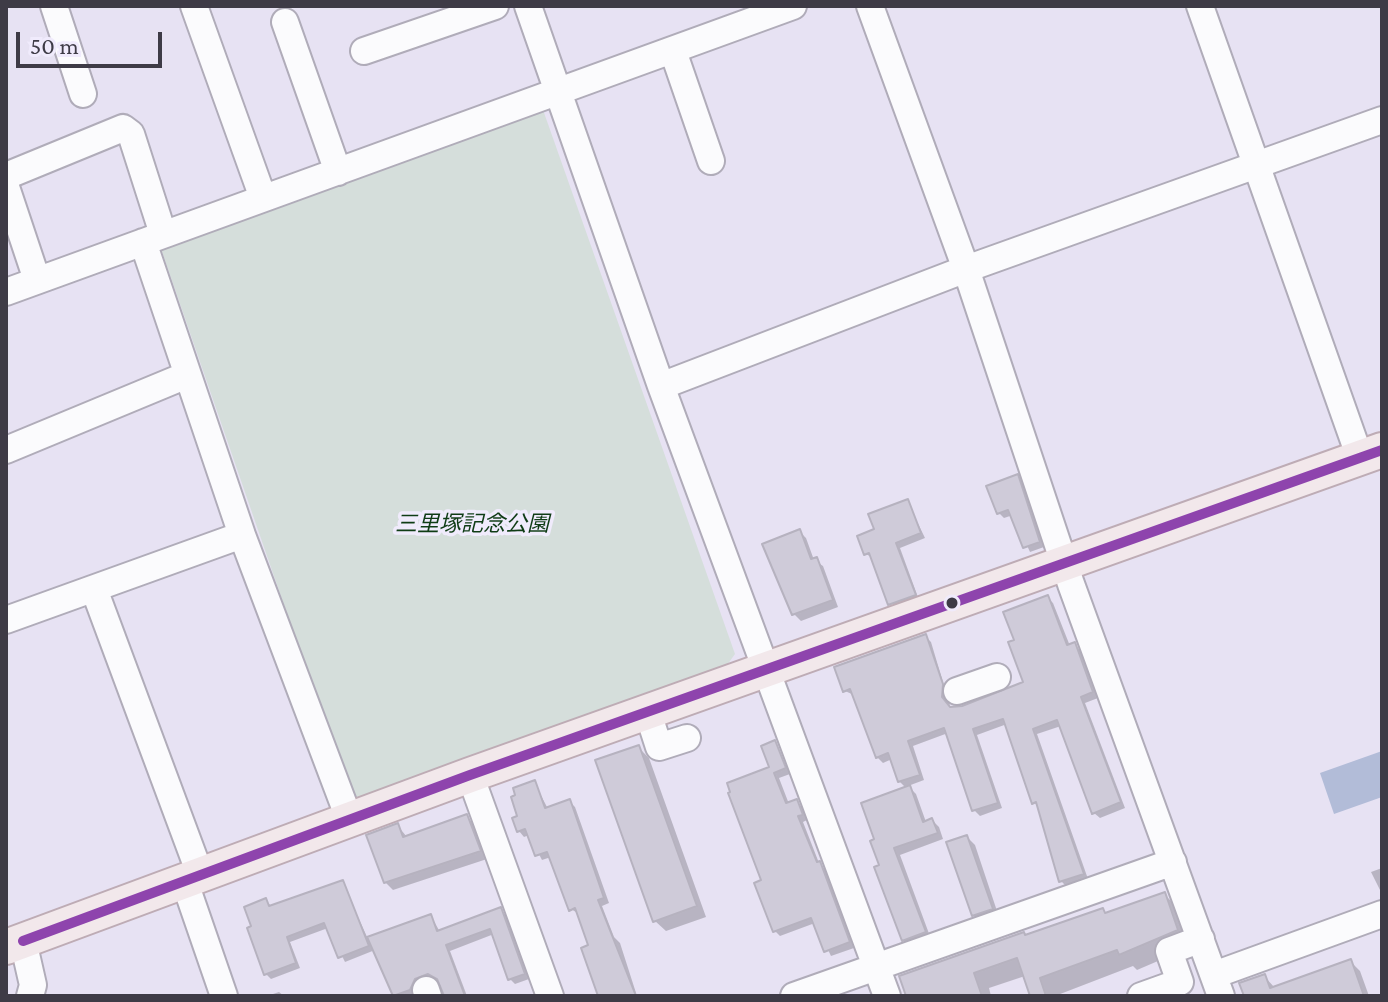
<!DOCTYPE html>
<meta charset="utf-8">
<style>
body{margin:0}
#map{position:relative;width:1388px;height:1002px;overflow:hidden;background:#e7e2f3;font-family:"Crimson Pro",serif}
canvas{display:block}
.frame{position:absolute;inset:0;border:8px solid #3e3b46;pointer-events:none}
.scale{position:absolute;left:16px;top:32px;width:146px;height:36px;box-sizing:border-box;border:4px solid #3e3b46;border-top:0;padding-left:10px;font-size:24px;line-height:28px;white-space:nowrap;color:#3e3b46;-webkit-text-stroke:6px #f0ebfc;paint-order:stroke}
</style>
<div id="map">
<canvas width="1388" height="1002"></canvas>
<div class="frame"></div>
<div class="scale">50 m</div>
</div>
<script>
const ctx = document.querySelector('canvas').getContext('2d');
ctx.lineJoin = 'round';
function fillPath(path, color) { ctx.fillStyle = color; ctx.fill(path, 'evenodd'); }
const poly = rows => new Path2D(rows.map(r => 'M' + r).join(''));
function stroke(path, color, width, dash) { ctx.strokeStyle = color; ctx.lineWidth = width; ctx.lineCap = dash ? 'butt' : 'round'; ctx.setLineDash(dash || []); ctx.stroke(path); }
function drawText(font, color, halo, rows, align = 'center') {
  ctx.font = font + ' "Crimson Pro","Noto Sans JP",serif'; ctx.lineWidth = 7; ctx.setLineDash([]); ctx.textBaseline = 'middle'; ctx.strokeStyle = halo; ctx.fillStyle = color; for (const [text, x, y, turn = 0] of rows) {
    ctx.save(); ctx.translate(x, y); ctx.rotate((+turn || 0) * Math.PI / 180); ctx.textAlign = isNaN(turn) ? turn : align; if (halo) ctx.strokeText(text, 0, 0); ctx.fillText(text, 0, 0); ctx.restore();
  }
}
fillPath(poly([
 [542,107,735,654,722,672,353,805,160,246]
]), '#d5dedb');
fillPath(poly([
 [1382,751,1382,797,1334,814,1320,773]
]), '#b2bcd8');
fillPath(poly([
 [1017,476,1022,481,1044,547,1030,552,1013,515,1004,518,999,513],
 [907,501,925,538,900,548,919,600,895,609,873,558,866,554,877,531],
 [799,531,806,538,814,560,823,566,838,607,801,621,794,614],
 [1047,597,1053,603,1070,646,1075,645,1080,650,1098,698,1085,703,1125,808,1100,818,1094,813,1061,726,1037,734,1088,879,1067,887,1061,881,1040,809,1034,802,1007,724,977,735,1002,808,980,816,974,810,948,733,913,746,924,780,908,786,916,794,926,822,932,820,939,827,943,839,900,855,931,939,910,946,904,940,882,866,907,789,899,781,892,759,883,763,877,757,854,695,845,691,925,636,931,642,951,709,963,708,1026,683,1016,641],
 [775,743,790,774,779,778,789,804,797,802,802,807,807,820,803,822,819,863,825,869,854,948,831,956,815,923,780,936,775,931,764,881],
 [638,747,649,758,706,917,666,931,655,921],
 [534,782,548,809,569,801,575,807,609,903,602,906,614,937,620,943,637,996,600,996,591,946,579,914,571,909,551,857,542,860,529,835,524,837,519,831,520,817],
 [466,816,474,824,487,859,393,890,385,882,397,825,407,837],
 [967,837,975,845,999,917,981,923,973,915],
 [1382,868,1382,894,1371,872],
 [342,882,368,939,431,916,440,932,500,910,506,915,529,979,515,984,510,979,494,934,450,951,467,996,445,996,437,979,420,984,417,996,394,996,375,950,345,962,328,928,290,942,300,968,271,979,266,974,266,901,272,907],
 [1164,894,1180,910,1193,946,1137,970,1133,966,1055,996,1028,996,1031,995,1025,976,989,988,991,996,908,996,1026,937,1102,910,1107,915],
 [1350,961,1360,971,1369,996,1245,996,1264,976,1275,988],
 [279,992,284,996,267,996]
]), '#0003');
const building = poly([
 [1018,474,1040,542,1023,548,1008,510,997,514,986,486,1018,474],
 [908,499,921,533,896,543,916,595,888,605,869,553,864,555,857,536,874,529,868,514,908,499],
 [800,529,811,559,817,557,833,600,792,615,762,544,800,529],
 [1048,595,1067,645,1075,642,1093,692,1081,697,1121,802,1092,814,1057,720,1033,729,1084,874,1059,882,1036,802,1032,804,1003,719,973,729,998,803,972,811,944,728,908,741,920,775,898,782,888,753,876,758,850,689,843,692,834,667,926,634,943,684,942,697,950,707,962,706,1023,682,1008,642,1014,640,1003,612,1048,595],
 [775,740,786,768,774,773,786,803,797,799,803,815,798,816,817,862,820,861,850,942,824,952,811,918,773,932,754,883,761,880,728,793,730,792,727,783,769,767,761,746,775,740],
 [639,745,697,906,653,922,595,760,639,745],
 [535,780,545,808,570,799,604,898,598,900,636,996,598,996,581,948,588,945,575,908,569,911,547,852,535,856,525,829,517,832,512,818,517,816,511,797,515,795,513,788,535,780],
 [910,785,923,822,932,818,938,833,894,848,926,932,902,941,874,867,879,865,870,841,874,839,861,803,910,785],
 [467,814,481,851,384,883,366,835,398,823,403,837,467,814],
 [967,835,993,909,972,916,946,842,967,835],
 [343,880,369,946,338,958,324,923,287,937,296,963,264,975,247,928,251,926,244,907,266,898,269,906,343,880],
 [1165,892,1178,930,1119,955,1117,950,1040,978,1046,996,1030,996,1017,958,974,973,982,996,906,996,899,976,1024,932,1025,935,1103,908,1105,913,1165,892],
 [501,907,525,974,508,980,490,929,446,945,465,996,444,996,437,979,428,974,415,979,410,990,393,996,367,937,431,914,437,931,501,907],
 [1351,959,1364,996,1244,996,1239,983,1265,974,1270,988,1351,959]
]);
fillPath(building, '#cfcbd9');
stroke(building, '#b6b2bf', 2);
const minor = poly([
 [54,6,83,94],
 [194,6,263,198],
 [528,6,661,386,887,996],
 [870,6,966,269,1071,584,1221,996],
 [1200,6,1360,458],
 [285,22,338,172],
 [364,51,495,6],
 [673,51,711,161],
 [6,176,123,128,131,134,163,234],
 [6,187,37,280],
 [143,242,242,535,350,821],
 [6,292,793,6],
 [661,386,966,269,1382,120],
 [6,450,187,375],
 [94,589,200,874],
 [6,620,242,535],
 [957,691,997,677],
 [648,713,659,747,687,738],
 [470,775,550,996],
 [184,880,224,996],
 [23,941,33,985,30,996],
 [1214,975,1382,914],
 [426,990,428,996],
 [794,996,1173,862],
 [1141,996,1180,982,1169,951,1201,939]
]);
const major = poly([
 [6,947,470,775,1382,450]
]);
stroke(minor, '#b0acb9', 30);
stroke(major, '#beacb5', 38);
stroke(minor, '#fbfbfd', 26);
stroke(major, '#f2e8eb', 34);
stroke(poly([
 [23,941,470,775,1382,450]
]), '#8e44ad', 10);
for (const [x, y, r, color] of [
 [952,603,7,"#3e3b46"]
]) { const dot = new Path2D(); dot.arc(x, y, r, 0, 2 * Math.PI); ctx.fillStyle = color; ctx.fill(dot); stroke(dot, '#f0ebfc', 3); }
drawText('italic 22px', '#0f3c15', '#f0ebfc', [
 ["三里塚記念公園",472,524]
]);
</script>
